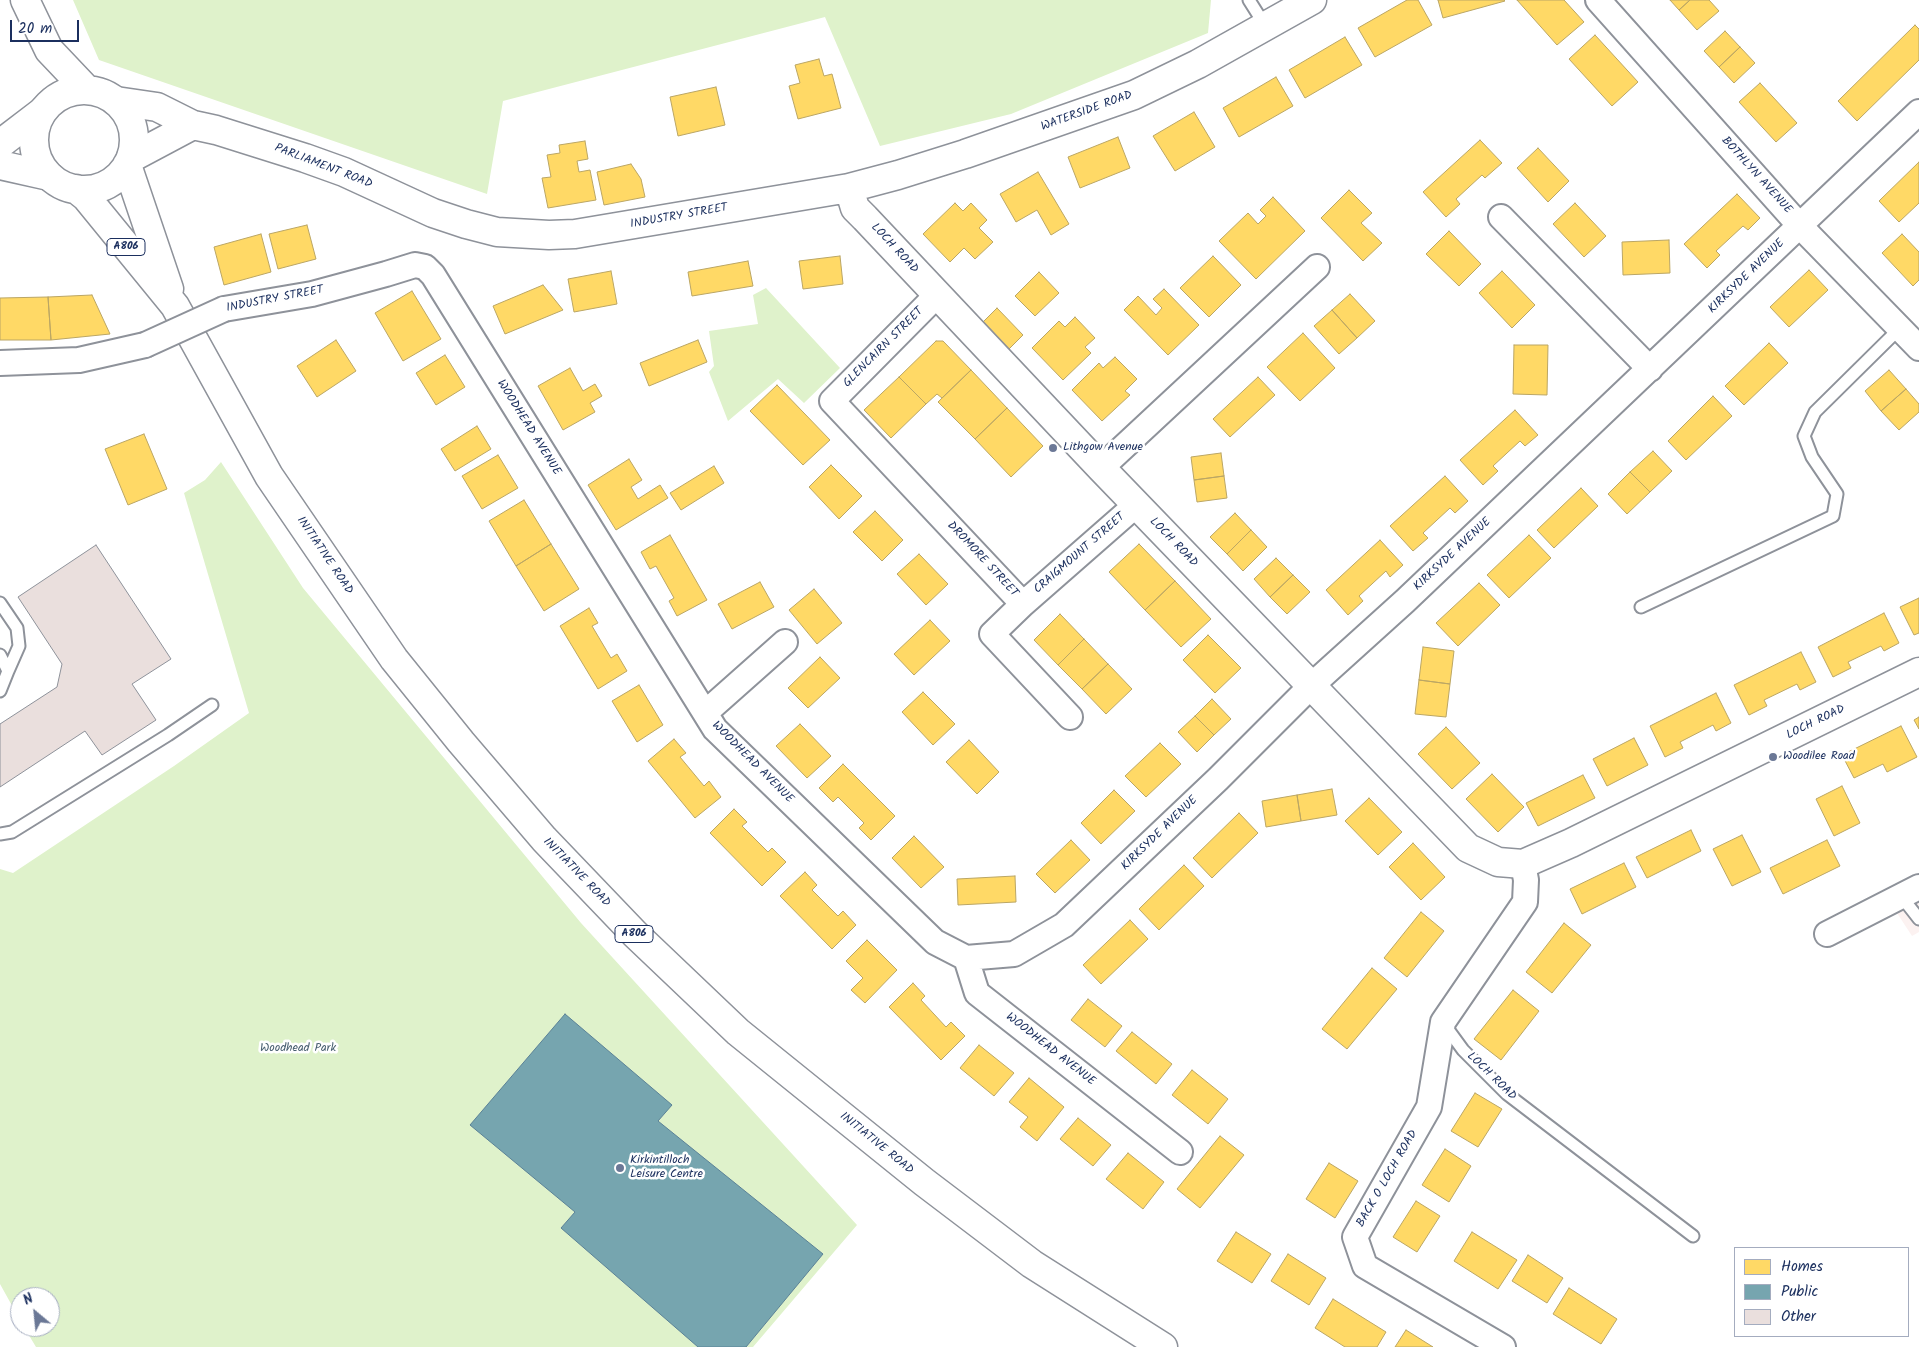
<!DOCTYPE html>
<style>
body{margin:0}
#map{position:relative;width:1919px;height:1347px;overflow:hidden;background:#fff;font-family:Kalam,sans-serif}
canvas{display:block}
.legend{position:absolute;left:1734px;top:1247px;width:175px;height:90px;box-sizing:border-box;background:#fff;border:1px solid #a4acbf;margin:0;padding:6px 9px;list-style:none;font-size:15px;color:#1b2f5e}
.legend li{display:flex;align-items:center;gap:10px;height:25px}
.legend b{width:25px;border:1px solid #a4acbf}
.north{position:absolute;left:10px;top:1287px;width:50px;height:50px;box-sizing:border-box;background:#fff;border:1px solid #a4acbf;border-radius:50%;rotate:332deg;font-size:14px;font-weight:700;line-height:20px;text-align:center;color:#1b2f5e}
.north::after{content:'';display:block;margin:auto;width:18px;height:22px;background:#6b7896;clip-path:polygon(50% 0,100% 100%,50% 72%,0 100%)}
.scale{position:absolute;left:10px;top:20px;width:69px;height:22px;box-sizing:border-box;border:2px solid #1b2f5e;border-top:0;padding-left:6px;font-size:15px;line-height:18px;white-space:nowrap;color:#1b2f5e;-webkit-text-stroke:4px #fff;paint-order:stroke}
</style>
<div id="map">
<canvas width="1919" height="1347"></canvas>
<ul class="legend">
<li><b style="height:14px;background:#ffd966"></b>Homes</li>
<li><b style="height:14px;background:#76a5af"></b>Public</li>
<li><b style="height:14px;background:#eadfdd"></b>Other</li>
</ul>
<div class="north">N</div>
<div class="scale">20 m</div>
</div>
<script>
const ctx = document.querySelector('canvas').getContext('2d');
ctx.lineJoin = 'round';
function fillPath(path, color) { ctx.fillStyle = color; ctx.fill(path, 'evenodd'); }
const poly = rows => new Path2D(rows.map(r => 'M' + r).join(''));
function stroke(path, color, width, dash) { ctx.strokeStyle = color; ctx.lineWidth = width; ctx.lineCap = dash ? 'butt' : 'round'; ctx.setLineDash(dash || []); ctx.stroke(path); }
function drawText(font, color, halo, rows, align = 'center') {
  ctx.font = font + ' Kalam,sans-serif'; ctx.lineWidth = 5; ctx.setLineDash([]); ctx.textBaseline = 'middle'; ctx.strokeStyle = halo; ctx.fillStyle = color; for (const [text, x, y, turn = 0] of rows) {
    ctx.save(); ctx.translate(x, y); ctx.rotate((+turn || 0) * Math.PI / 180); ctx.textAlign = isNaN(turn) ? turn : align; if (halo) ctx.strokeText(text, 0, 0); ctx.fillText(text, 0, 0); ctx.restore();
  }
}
fillPath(poly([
 [1919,899,1919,932,1912,936,1895,910]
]), '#fcf2f1');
fillPath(poly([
 [73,0,1211,0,1208,33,1011,114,880,146,825,17,503,101,487,194,99,60],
 [766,288,840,368,804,403,778,379,728,421,709,372,714,366,709,331,758,324,753,295],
 [221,462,303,588,581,923,857,1225,753,1347,36,1347,24,1327,50,1327,50,1297,20,1297,20,1320,0,1284,0,869,13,873,174,766,249,713,184,493,205,480]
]), '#dff2cb');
const homes = poly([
 [1407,0,1418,0,1432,25,1375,57,1358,28,1407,0],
 [1438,0,1504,0,1505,1,1443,18,1438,0],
 [1517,0,1564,0,1584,22,1557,45,1517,0],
 [1670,0,1690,0,1679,10,1670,0],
 [1690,0,1709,0,1719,11,1697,30,1679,10,1690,0],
 [1915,25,1919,29,1919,60,1857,121,1838,101,1915,25],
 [1725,31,1740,47,1719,67,1704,51,1725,31],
 [1595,35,1638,82,1612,106,1569,59,1595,35],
 [1345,37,1362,65,1305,98,1289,70,1345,37],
 [1740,47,1755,63,1734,83,1719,67,1740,47],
 [819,59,824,76,832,74,841,108,798,119,789,86,800,83,795,65,819,59],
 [1276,77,1293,106,1239,137,1223,108,1276,77],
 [1760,83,1797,123,1776,142,1739,102,1760,83],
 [716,87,725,125,678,136,670,97,716,87],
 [1194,112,1215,147,1175,171,1153,136,1194,112],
 [1118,137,1130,168,1080,188,1068,157,1118,137],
 [1480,140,1502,163,1485,178,1482,175,1456,199,1460,204,1446,217,1423,192,1480,140],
 [585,141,588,159,577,161,579,172,590,170,596,200,548,208,542,178,551,177,547,155,560,153,559,145,585,141],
 [1538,148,1569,181,1548,202,1517,168,1538,148],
 [1919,162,1919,203,1899,222,1879,201,1919,162],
 [631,164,641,179,645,197,604,205,597,172,631,164],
 [1038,172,1069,224,1051,235,1037,210,1016,222,1000,194,1038,172],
 [1349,190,1372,213,1361,223,1382,243,1363,261,1321,218,1349,190],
 [1737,194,1760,218,1748,230,1743,226,1716,251,1720,255,1707,268,1684,244,1737,194],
 [1273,197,1305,231,1256,279,1219,241,1248,213,1258,224,1266,216,1260,210,1273,197],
 [955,203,963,211,971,203,987,220,979,228,993,242,975,259,964,248,950,262,923,234,955,203],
 [1575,203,1606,236,1584,257,1553,224,1575,203],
 [307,225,316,259,278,269,269,234,307,225],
 [1449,231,1481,264,1459,286,1426,254,1449,231],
 [261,234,271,272,224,285,214,247,261,234],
 [1902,234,1919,252,1919,280,1913,286,1882,253,1902,234],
 [1669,240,1670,273,1623,275,1622,242,1669,240],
 [840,256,843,284,803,289,799,261,840,256],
 [1213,256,1241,285,1209,317,1180,288,1213,256],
 [748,261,753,286,692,296,688,272,748,261],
 [1809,270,1828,290,1789,327,1770,307,1809,270],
 [611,271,617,304,574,312,568,279,611,271],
 [1502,271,1535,305,1512,328,1479,293,1502,271],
 [1039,272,1059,293,1035,316,1015,296,1039,272],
 [543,285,563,310,505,334,493,306,543,285],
 [1164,289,1199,325,1168,355,1124,310,1138,296,1156,315,1162,308,1153,299,1164,289],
 [412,291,441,339,403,361,375,313,412,291],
 [1350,294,1375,321,1357,338,1332,310,1350,294],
 [92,295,110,334,51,340,48,297,92,295],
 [48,297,51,340,0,340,0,298,48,297],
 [997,308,1023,335,1009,349,983,322,997,308],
 [1332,310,1357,338,1339,354,1314,326,1332,310],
 [1075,317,1095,338,1085,347,1091,353,1063,380,1032,348,1059,321,1065,327,1075,317],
 [1303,333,1335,368,1300,401,1267,367,1303,333],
 [336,340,356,371,317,397,297,366,336,340],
 [698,340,707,362,649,386,640,363,698,340],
 [936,341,943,341,971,370,942,398,937,394,926,404,899,377,936,341],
 [1769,343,1788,363,1744,405,1725,386,1769,343],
 [1514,345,1548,345,1547,395,1513,394,1514,345],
 [445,355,465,387,436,405,416,373,445,355],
 [1115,357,1137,379,1125,391,1130,395,1102,421,1072,390,1099,363,1103,368,1115,357],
 [570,368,583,391,595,384,602,396,590,403,595,412,563,430,538,386,570,368],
 [971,370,1007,408,975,439,938,402,971,370],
 [1889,370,1906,389,1881,411,1865,391,1889,370],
 [899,377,926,404,891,438,864,410,899,377],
 [1258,377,1275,395,1230,437,1213,419,1258,377],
 [777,385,830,440,803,465,750,411,777,385],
 [1906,389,1919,404,1919,412,1899,430,1881,411,1906,389],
 [1713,396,1732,416,1686,460,1668,441,1713,396],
 [1007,408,1043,446,1011,477,975,439,1007,408],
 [1515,410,1538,435,1525,446,1520,441,1493,466,1498,471,1483,485,1460,460,1515,410],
 [477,426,491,449,455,471,441,449,477,426],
 [144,434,167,489,128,505,105,449,144,434],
 [1653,451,1672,471,1650,492,1630,472,1653,451],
 [1221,453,1224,476,1194,480,1191,457,1221,453],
 [498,455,518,488,482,509,462,476,498,455],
 [629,459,642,480,631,487,638,499,660,485,668,498,616,530,588,485,629,459],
 [831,465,862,496,839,519,809,487,831,465],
 [714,466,724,483,681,510,670,493,714,466],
 [1630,472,1650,492,1627,514,1608,494,1630,472],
 [1224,476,1227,498,1197,502,1194,480,1224,476],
 [1445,476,1468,501,1455,513,1450,508,1423,533,1428,538,1413,551,1390,526,1445,476],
 [1581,488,1598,506,1554,548,1537,530,1581,488],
 [524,500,551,544,516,566,489,521,524,500],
 [875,511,903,540,882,561,853,532,875,511],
 [1235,513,1251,530,1227,554,1210,537,1235,513],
 [1251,530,1267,547,1243,571,1227,554,1251,530],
 [670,535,707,600,677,616,669,601,674,598,656,566,650,569,641,552,670,535],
 [1529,535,1551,558,1509,598,1487,575,1529,535],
 [1380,540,1403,565,1390,577,1386,571,1359,596,1363,601,1348,615,1326,590,1380,540],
 [551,544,579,589,544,611,516,566,551,544],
 [1139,544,1175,581,1145,610,1109,572,1139,544],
 [919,554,948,584,926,605,897,574,919,554],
 [1276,558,1293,575,1270,597,1254,579,1276,558],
 [1293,575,1310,592,1287,614,1270,597,1293,575],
 [1175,581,1211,619,1181,647,1145,610,1175,581],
 [760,582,774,607,732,629,718,604,760,582],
 [1479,583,1500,605,1458,646,1436,623,1479,583],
 [814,589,842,623,817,644,789,610,814,589],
 [1919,598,1919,633,1914,635,1900,607,1919,598],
 [589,608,598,623,592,626,611,658,617,654,627,671,598,689,560,626,589,608],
 [1884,613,1899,643,1884,651,1881,646,1848,662,1851,668,1833,677,1818,647,1884,613],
 [1060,614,1084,639,1058,665,1034,640,1060,614],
 [930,620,950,641,914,675,894,654,930,620],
 [1208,635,1241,668,1215,693,1183,660,1208,635],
 [1084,639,1108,664,1082,689,1058,665,1084,639],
 [1423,647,1454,651,1450,684,1419,680,1423,647],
 [1801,652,1816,682,1800,690,1797,684,1764,700,1767,706,1749,715,1734,685,1801,652],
 [820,657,840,678,808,708,788,688,820,657],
 [1108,664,1132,689,1106,714,1082,689,1108,664],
 [1419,680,1450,684,1446,717,1415,714,1419,680],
 [639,685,663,725,637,742,612,701,639,685],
 [923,692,955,724,933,745,902,712,923,692],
 [1716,693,1731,723,1716,731,1713,725,1680,742,1683,748,1665,757,1650,726,1716,693],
 [1212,699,1231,719,1214,735,1195,716,1212,699],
 [1195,716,1214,735,1197,752,1178,732,1195,716],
 [1919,717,1919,729,1914,720,1919,717],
 [800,724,831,756,807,778,776,746,800,724],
 [1901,726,1917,757,1887,772,1883,764,1854,778,1842,755,1901,726],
 [1446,727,1480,763,1452,789,1418,754,1446,727],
 [1634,738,1648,765,1607,786,1593,759,1634,738],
 [674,739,686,753,680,757,704,786,709,781,721,797,695,818,648,761,674,739],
 [969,740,999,772,977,794,946,762,969,740],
 [1160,743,1181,764,1146,797,1125,776,1160,743],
 [843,764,895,816,871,840,859,828,864,823,838,797,833,802,819,788,843,764],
 [1492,774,1524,807,1498,832,1466,799,1492,774],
 [1583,775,1595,798,1538,826,1526,803,1583,775],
 [1842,786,1860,823,1834,836,1816,799,1842,786],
 [1332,789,1337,815,1301,821,1297,795,1332,789],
 [1114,790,1135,811,1101,844,1081,823,1114,790],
 [1297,795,1301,821,1266,827,1262,801,1297,795],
 [1369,798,1402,832,1378,855,1345,821,1369,798],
 [734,809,747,822,742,826,768,852,772,848,786,862,762,886,710,833,734,809],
 [1239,813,1258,833,1212,878,1193,858,1239,813],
 [1691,830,1701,851,1647,878,1636,857,1691,830],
 [1742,835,1761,872,1732,886,1713,849,1742,835],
 [914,836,944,867,921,888,892,858,914,836],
 [1071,840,1090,860,1055,893,1036,874,1071,840],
 [1827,840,1840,866,1783,894,1770,868,1827,840],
 [1413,843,1445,877,1421,900,1389,867,1413,843],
 [1624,863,1636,887,1582,914,1570,889,1624,863],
 [1184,865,1204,886,1159,930,1139,909,1184,865],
 [805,872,817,885,812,890,838,916,843,911,856,925,832,949,780,896,805,872],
 [1015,876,1016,902,958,905,957,879,1015,876],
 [1421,912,1444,931,1407,977,1384,958,1421,912],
 [1130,920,1148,939,1101,984,1083,965,1130,920],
 [1564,923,1591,945,1552,993,1526,972,1564,923],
 [867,940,897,970,865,1003,851,990,863,978,846,961,867,940],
 [1372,968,1397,989,1347,1049,1322,1029,1372,968],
 [913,983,925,996,921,1000,946,1027,951,1022,965,1036,941,1060,889,1007,913,983],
 [1513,990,1539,1011,1501,1060,1474,1039,1513,990],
 [1088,999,1122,1026,1105,1047,1071,1020,1088,999],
 [1132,1032,1172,1064,1156,1084,1116,1051,1132,1032],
 [979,1045,1014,1073,994,1096,960,1068,979,1045],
 [1192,1070,1228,1099,1208,1124,1172,1095,1192,1070],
 [1029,1078,1064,1107,1037,1141,1020,1127,1028,1117,1009,1102,1029,1078],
 [1475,1093,1502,1109,1478,1147,1451,1131,1475,1093],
 [1078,1118,1111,1145,1093,1166,1060,1139,1078,1118],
 [1220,1136,1244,1155,1200,1208,1177,1189,1220,1136],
 [1445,1149,1471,1166,1449,1202,1422,1185,1445,1149],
 [1128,1153,1164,1182,1143,1209,1106,1179,1128,1153],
 [1329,1163,1358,1181,1335,1218,1306,1199,1329,1163],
 [1416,1201,1440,1216,1417,1252,1393,1237,1416,1201],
 [1236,1232,1271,1254,1252,1283,1217,1261,1236,1232],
 [1472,1232,1517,1260,1498,1289,1454,1261,1472,1232],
 [1288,1254,1326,1278,1309,1305,1271,1281,1288,1254],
 [1528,1255,1563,1278,1547,1303,1512,1281,1528,1255],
 [1569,1288,1617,1319,1601,1344,1553,1314,1569,1288],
 [1333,1299,1386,1332,1377,1347,1345,1347,1315,1328,1333,1299],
 [1406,1330,1433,1347,1395,1347,1406,1330]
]);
fillPath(homes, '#ffd966');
stroke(homes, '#bba664', 1);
const public = poly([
 [565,1014,672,1105,658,1121,823,1254,746,1347,698,1347,561,1228,575,1212,470,1125,565,1014]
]);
fillPath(public, '#76a5af');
stroke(public, '#5b8297', 1);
const building = poly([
 [96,545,171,659,132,684,156,720,102,755,85,731,0,787,0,724,57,687,62,664,18,597,96,545]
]);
fillPath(building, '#eadfdd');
stroke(building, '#8e929a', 1);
const lane = poly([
 [1249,0,1266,27],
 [0,603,17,628,19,646,8,671],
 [1641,607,1833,516,1837,494,1812,457,1804,436,1815,412,1900,328],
 [0,655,8,671,0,691],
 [0,834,12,832,168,735,212,705],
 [1901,896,1919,919],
 [1444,1024,1463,1050,1507,1094,1693,1236]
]);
const street = poly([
 [1598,0,1800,226,1919,348],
 [1501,217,1650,369],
 [937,295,832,401,1023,604,992,634,1070,717],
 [224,309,312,294,386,274,415,265,425,267,433,275,715,729,935,942,966,958,977,993,1180,1152],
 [0,363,79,360,145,345],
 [1101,468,1317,267],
 [1023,604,1136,505],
 [705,713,785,642],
 [1827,934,1919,887],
 [966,958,1014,954,1064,925,1218,779,1312,685,1405,601,1919,112],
 [1503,1347,1365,1266,1355,1237,1429,1107,1443,1022,1525,902,1526,880,1523,864]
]);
const secondary = poly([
 [116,101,157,107,193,125,216,130,305,158,344,172,433,213,466,224,497,232,549,235,575,234,849,188,898,175,965,154,1134,95,1198,64,1312,0],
 [0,144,42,112],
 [131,158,193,125],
 [0,165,49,176],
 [849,188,855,208,865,218,1101,468,1468,848,1498,862,1523,864,1571,843,1919,672]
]);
const primary = poly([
 [25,0,49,50,86,89],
 '34 140a50 50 0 1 1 100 0a50 50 0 1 1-100 0Z',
 [127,165,169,289],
 [76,189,86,197,175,306,269,476,394,659,461,742,544,839,635,934,738,1032,924,1182,1032,1264,1163,1347]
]);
stroke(lane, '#8e929a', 15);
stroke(street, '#8e929a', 28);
stroke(secondary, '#8e929a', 31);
stroke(primary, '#8e929a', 31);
stroke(lane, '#fff', 11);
stroke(street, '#fff', 24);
stroke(secondary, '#fff', 28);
stroke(primary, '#fff', 28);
const streetBridge = poly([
 [145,345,224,309]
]);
stroke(streetBridge, '#8e929a', 28, []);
stroke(streetBridge, '#fff', 24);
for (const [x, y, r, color] of [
 [1053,448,5,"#6b7896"],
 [1773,757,5,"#6b7896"],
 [620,1168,5,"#6b7896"]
]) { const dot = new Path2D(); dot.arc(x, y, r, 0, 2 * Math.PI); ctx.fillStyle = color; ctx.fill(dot); stroke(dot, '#fff', 2); }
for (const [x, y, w] of [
 [126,247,38],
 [634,934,38]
]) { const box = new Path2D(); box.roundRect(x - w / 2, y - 8.5, w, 17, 4); ctx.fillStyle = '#fff'; ctx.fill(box); stroke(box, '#1b2f5e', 1); }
drawText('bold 11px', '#1b2f5e', null, [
 ["A806",126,247],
 ["A806",634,934]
]);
drawText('12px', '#1b2f5e', '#fff', [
 ["WATERSIDE ROAD",1087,112,-20],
 ["PARLIAMENT ROAD",323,167,21],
 ["BOTHLYN AVENUE",1756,176,48],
 ["INDUSTRY STREET",679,217,-10],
 ["LOCH ROAD",894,249,47],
 ["KIRKSYDE AVENUE",1747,277,-44],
 ["INDUSTRY STREET",275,300,-11],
 ["GLENCAIRN STREET",884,348,-45],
 ["WOODHEAD AVENUE",528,428,58],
 ["LOCH ROAD",1173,543,46],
 ["CRAIGMOUNT STREET",1080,554,-41],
 ["KIRKSYDE AVENUE",1453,555,-43],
 ["INITIATIVE ROAD",324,556,56],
 ["DROMORE STREET",982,560,47],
 ["LOCH ROAD",1816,723,-26],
 ["WOODHEAD AVENUE",752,763,45],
 ["KIRKSYDE AVENUE",1160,834,-44],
 ["INITIATIVE ROAD",576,873,46],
 ["WOODHEAD AVENUE",1050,1050,38],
 ["LOCH ROAD",1491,1077,44],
 ["INITIATIVE ROAD",876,1144,39],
 ["BACK O LOCH ROAD",1388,1179,-60]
]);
drawText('12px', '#1b2f5e', '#fff', [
 ["Lithgow Avenue",1063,448],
 ["Woodilee Road",1783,757],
 ["Kirkintilloch",630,1161],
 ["Leisure Centre",630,1175]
], 'left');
drawText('12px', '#465d6e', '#fff', [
 ["Woodhead Park",298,1049]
]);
</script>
